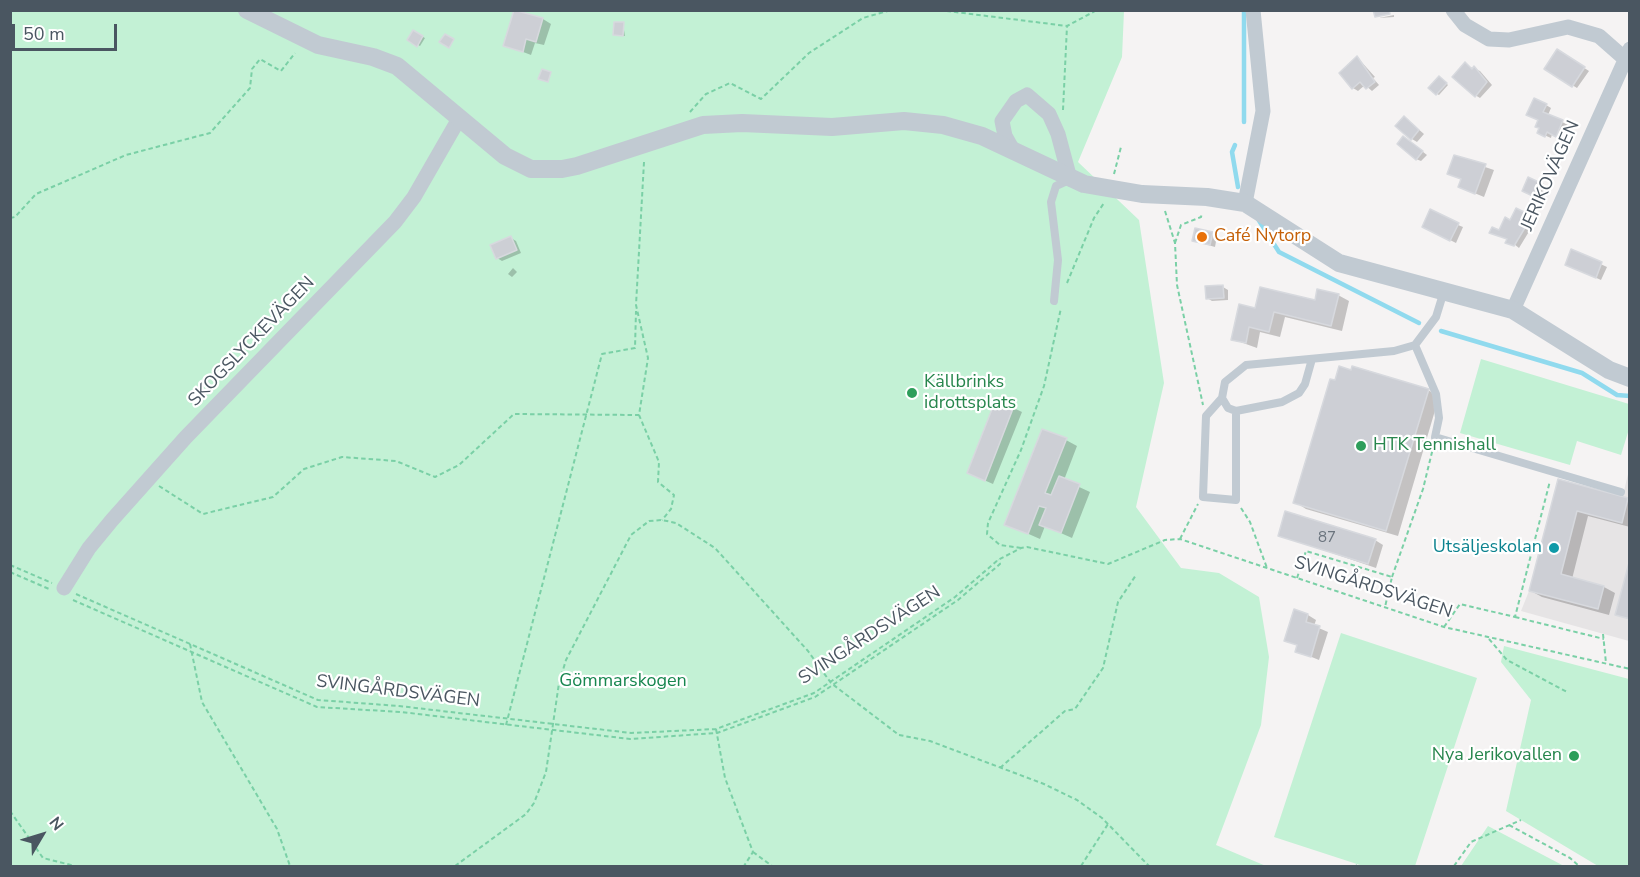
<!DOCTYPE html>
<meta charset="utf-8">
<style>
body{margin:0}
#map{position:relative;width:1640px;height:877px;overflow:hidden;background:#f5f3f3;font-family:"Nunito Sans",sans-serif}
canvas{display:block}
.frame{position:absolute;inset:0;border:12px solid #4a5661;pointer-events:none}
.north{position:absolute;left:12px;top:805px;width:60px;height:60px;-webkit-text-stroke:4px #fff;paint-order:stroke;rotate:52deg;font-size:16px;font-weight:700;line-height:24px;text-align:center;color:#4a5661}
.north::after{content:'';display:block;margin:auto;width:21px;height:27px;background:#4a5661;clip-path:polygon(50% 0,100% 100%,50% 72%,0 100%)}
.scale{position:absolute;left:12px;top:24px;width:105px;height:27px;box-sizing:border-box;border:3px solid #4a5661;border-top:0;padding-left:8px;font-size:18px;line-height:21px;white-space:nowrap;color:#4a5661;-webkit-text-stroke:4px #fff;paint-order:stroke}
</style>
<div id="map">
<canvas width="1640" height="877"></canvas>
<div class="frame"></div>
<div class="north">N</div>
<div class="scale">50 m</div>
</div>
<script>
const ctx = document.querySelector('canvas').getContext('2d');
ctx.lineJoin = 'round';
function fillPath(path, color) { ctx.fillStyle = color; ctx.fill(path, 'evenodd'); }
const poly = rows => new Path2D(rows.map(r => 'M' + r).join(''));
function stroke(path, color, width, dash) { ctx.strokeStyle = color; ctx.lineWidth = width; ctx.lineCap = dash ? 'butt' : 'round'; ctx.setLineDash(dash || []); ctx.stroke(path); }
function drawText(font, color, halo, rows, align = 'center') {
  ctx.font = font + ' "Nunito Sans",sans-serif'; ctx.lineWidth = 4.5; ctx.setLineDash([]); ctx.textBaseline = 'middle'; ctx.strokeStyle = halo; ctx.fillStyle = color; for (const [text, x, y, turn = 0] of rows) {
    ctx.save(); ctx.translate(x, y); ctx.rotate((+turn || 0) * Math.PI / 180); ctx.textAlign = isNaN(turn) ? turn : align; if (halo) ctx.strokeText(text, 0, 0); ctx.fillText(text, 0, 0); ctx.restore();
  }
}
fillPath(poly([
 [1629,470,1629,641,1521,611,1529,591,1558,479,1623,495]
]), '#e6e4e5');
fillPath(poly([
 [10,11,1124,11,1122,57,1078,162,1139,220,1164,383,1136,507,1181,568,1219,573,1259,597,1269,657,1261,725,1216,845,1266,866,11,866],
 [1481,359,1629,404,1629,429,1621,455,1577,441,1570,465,1460,433],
 [1341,633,1477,678,1415,866,1363,866,1274,837],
 [1504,646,1629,679,1629,866,1598,866,1506,811,1531,700,1501,662],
 [1488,826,1564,866,1461,866]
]), '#c3f1d5');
fillPath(poly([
 [1394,15,1394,17,1379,18],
 [543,19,551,24,544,45,535,43,531,55,505,45],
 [623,24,625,36,615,35],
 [413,32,425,38,420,46,409,40],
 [1558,51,1589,71,1577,88,1546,69],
 [1358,58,1375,77,1373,78,1379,85,1372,91,1365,85,1358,91,1353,88],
 [1470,67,1480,71,1492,85,1480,98,1475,95],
 [1442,79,1448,85,1439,95,1437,94],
 [1546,105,1551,108,1548,115,1568,125,1562,138,1552,134,1551,138,1544,135,1537,126],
 [1409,121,1424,134,1417,142,1412,139],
 [1409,141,1427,155,1421,161,1416,159],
 [1455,157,1494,170,1484,197,1460,187,1462,180,1449,173],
 [1529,179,1548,188,1543,200,1529,193],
 [1531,217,1536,220,1519,248,1499,232,1511,222],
 [1458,225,1463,227,1456,243,1428,229],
 [1212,233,1217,236,1215,247,1194,241],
 [511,238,516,241,521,253,502,261,497,258],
 [1572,251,1607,267,1601,280,1572,267],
 [513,268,517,272,512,277,508,274],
 [1223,287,1228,290,1228,300,1212,301,1207,298],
 [1338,295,1349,301,1342,331,1285,317,1280,337,1260,332,1257,348,1232,339,1257,310,1316,302],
 [1428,390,1439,397,1398,536,1306,509,1295,502],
 [997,400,1022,412,993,484,968,473],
 [1066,440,1077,446,1064,480,1090,492,1072,538,1045,526,1040,539,1006,524],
 [1559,481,1630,500,1630,527,1588,516,1572,579,1604,587,1615,593,1609,615,1542,597,1531,591],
 [1279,535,1375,540,1383,545,1376,568],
 [1308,615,1316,620,1314,626,1328,632,1319,660,1297,651,1298,646,1286,640]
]), '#0003');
stroke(poly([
 [1244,10,1244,122],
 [1235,145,1232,152,1238,187],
 [1258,219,1279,252,1419,323],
 [1441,331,1582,373,1617,395,1630,396]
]), '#90daee', 4.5);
const building = poly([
 [514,10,543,18,536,42,526,39,523,52,503,46,514,10],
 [1373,10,1389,10,1390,14,1375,17,1373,10],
 [614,22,624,22,623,36,613,35,614,22],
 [413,30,423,36,417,47,407,40,413,30],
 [445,34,454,39,449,48,439,42,445,34],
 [1557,49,1585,67,1572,87,1544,69,1557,49],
 [1357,56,1375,82,1366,89,1360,82,1352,89,1339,73,1357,56],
 [1465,62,1472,69,1474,66,1487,82,1475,97,1452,77,1465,62],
 [542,69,551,72,548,82,538,79,542,69],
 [1439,76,1447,83,1436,95,1428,88,1439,76],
 [1534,98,1547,104,1543,112,1563,120,1556,137,1547,132,1545,137,1537,133,1539,128,1535,127,1538,120,1526,115,1534,98],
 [1404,116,1419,130,1411,140,1395,126,1404,116],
 [1403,136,1423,151,1416,160,1397,144,1403,136],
 [1454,155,1486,164,1475,194,1458,187,1461,179,1447,174,1454,155],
 [1528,177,1543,184,1537,198,1522,191,1528,177],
 [1516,208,1532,216,1514,246,1505,243,1507,239,1489,233,1492,227,1499,230,1505,217,1510,220,1516,208],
 [1430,209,1459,223,1450,241,1422,227,1430,209],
 [1195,228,1213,232,1210,245,1192,241,1195,228],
 [511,236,517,250,496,259,490,245,511,236],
 [1571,249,1602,262,1596,278,1565,265,1571,249],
 [1223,285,1224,298,1206,299,1205,286,1223,285],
 [1260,287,1315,300,1317,289,1339,294,1331,326,1274,312,1269,332,1249,327,1246,343,1231,340,1239,304,1255,308,1260,287],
 [1339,366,1351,370,1352,366,1429,389,1386,531,1293,503,1330,379,1335,380,1339,366],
 [996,399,1014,406,985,481,967,473,996,399],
 [1042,429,1067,438,1045,493,1051,495,1059,476,1080,484,1061,533,1039,525,1046,508,1039,506,1028,534,1004,525,1042,429],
 [1558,479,1628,498,1622,523,1577,511,1561,574,1604,586,1598,609,1529,591,1558,479],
 [1285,511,1376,539,1368,564,1278,536,1285,511],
 [1630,559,1630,619,1615,615,1630,559],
 [1294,609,1308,614,1306,622,1320,626,1311,657,1295,652,1297,645,1284,641,1294,609]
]);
fillPath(building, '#cdcfd5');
stroke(building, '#d7d9de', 1.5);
stroke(poly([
 [939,10,1067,26,1097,10],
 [1063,110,1067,26],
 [690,112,706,94,730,83,761,99,809,53,863,18,891,10],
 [644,162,636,305,648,358,639,415,659,462,658,482,674,495,671,509,662,520],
 [1114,174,1121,147],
 [1165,211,1175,243,1177,285,1203,405],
 [10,218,15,217,36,194,126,155,210,133,250,88,252,69,260,59,281,71,295,53],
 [1175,243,1181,225,1201,217,1202,213],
 [1067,283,1094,218,1104,203],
 [159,486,203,514,273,497,304,469,342,457,396,461,435,477,459,465,514,414,639,415],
 [1241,508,1250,522,1267,568],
 [1180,539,1198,504],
 [1021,548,1000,545,987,534,988,523,1021,450,1044,386,1061,308],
 [10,565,52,583],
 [10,572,49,589],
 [1392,577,1423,489,1433,448],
 [1297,578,1306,551,1392,577,1385,607],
 [76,594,318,700,399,706,631,733,716,729,814,693,955,597,998,560,1021,548,1027,547,1108,564,1165,540,1180,539,1444,627,1630,669],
 [73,600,317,707,401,712,630,739,717,733,815,697,958,600,1000,564,998,560],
 [1515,617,1604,639],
 [1444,627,1460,604,1515,617,1550,481],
 [1603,634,1606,663],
 [1489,639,1507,660,1567,692],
 [190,644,202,702,277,829,290,866],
 [506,725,602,354,635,348,636,311],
 [716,729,725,778,753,852,744,866],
 [1000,768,1065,711,1075,709,1103,668,1118,602,1136,575],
 [10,811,43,858,75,866],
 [1509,825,1570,858,1579,866],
 [753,852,772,866],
 [455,866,526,814,534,803,546,772,559,683,566,660,631,535,649,521,662,520,676,523,715,548,808,651,831,683,899,735,930,741,1044,784,1077,800,1102,818,1149,866],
 [1081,866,1108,824],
 [1356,866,1357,865],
 [1454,866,1471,842,1521,820]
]), '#7ad0a6', 2, [4.5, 3]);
stroke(poly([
 [1054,301,1058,260,1051,202,1056,186,1069,180],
 [1415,345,1436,394,1439,418,1435,437,1621,492],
 [1312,359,1305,384,1299,393,1282,402,1236,411,1228,408,1222,398,1225,382,1246,365,1394,351,1415,345,1436,317,1444,291],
 [1222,398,1206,416,1203,497,1236,500,1236,411]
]), '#c1cad2', 8);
stroke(poly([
 [1453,10,1465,25,1489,39,1509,40,1568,27,1599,36,1624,58],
 [1014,152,1005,136,1002,121,1016,101,1027,95,1049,114,1058,134,1070,179],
 [1245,203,1263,111,1253,10],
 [1513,310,1630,49],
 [64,588,89,548,112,520,186,437,395,222,414,197,460,117]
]), '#c1cad2', 15);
stroke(poly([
 [247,10,318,45,373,57,397,66,505,156,531,169,562,169,577,166,703,125,742,123,832,127,904,121,943,125,982,136,1084,184,1142,194,1207,197,1245,203,1339,263,1513,310,1609,370,1630,378]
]), '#c1cad2', 18);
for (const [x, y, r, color] of [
 [1202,237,6,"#e8710a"],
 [912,393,6,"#2e9e5b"],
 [1361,446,6,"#2e9e5b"],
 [1554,548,6,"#0f9aa8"],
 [1574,756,6,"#2e9e5b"]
]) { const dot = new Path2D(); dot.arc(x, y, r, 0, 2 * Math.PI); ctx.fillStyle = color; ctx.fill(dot); stroke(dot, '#fff', 2); }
drawText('15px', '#6b747e', null, [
 ["87",1327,538]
]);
drawText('18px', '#4a5661', '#fff', [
 ["JERIKOVÄGEN",1551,176,-66],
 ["SKOGSLYCKEVÄGEN",252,342,-46],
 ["SVINGÅRDSVÄGEN",1373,588,18],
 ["SVINGÅRDSVÄGEN",870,636,-33],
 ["SVINGÅRDSVÄGEN",398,692,7]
]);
drawText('18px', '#c56008', '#fff', [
 ["Café Nytorp",1214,237]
], 'left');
drawText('18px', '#27864d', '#fff', [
 ["Källbrinks",924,383],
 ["idrottsplats",924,404],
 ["HTK Tennishall",1373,446],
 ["Nya Jerikovallen",1562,756,"right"]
], 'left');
drawText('18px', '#0d838f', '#fff', [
 ["Utsäljeskolan",1542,548]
], 'right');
drawText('18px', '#17864f', '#fff', [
 ["Gömmarskogen",623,682]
]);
</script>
